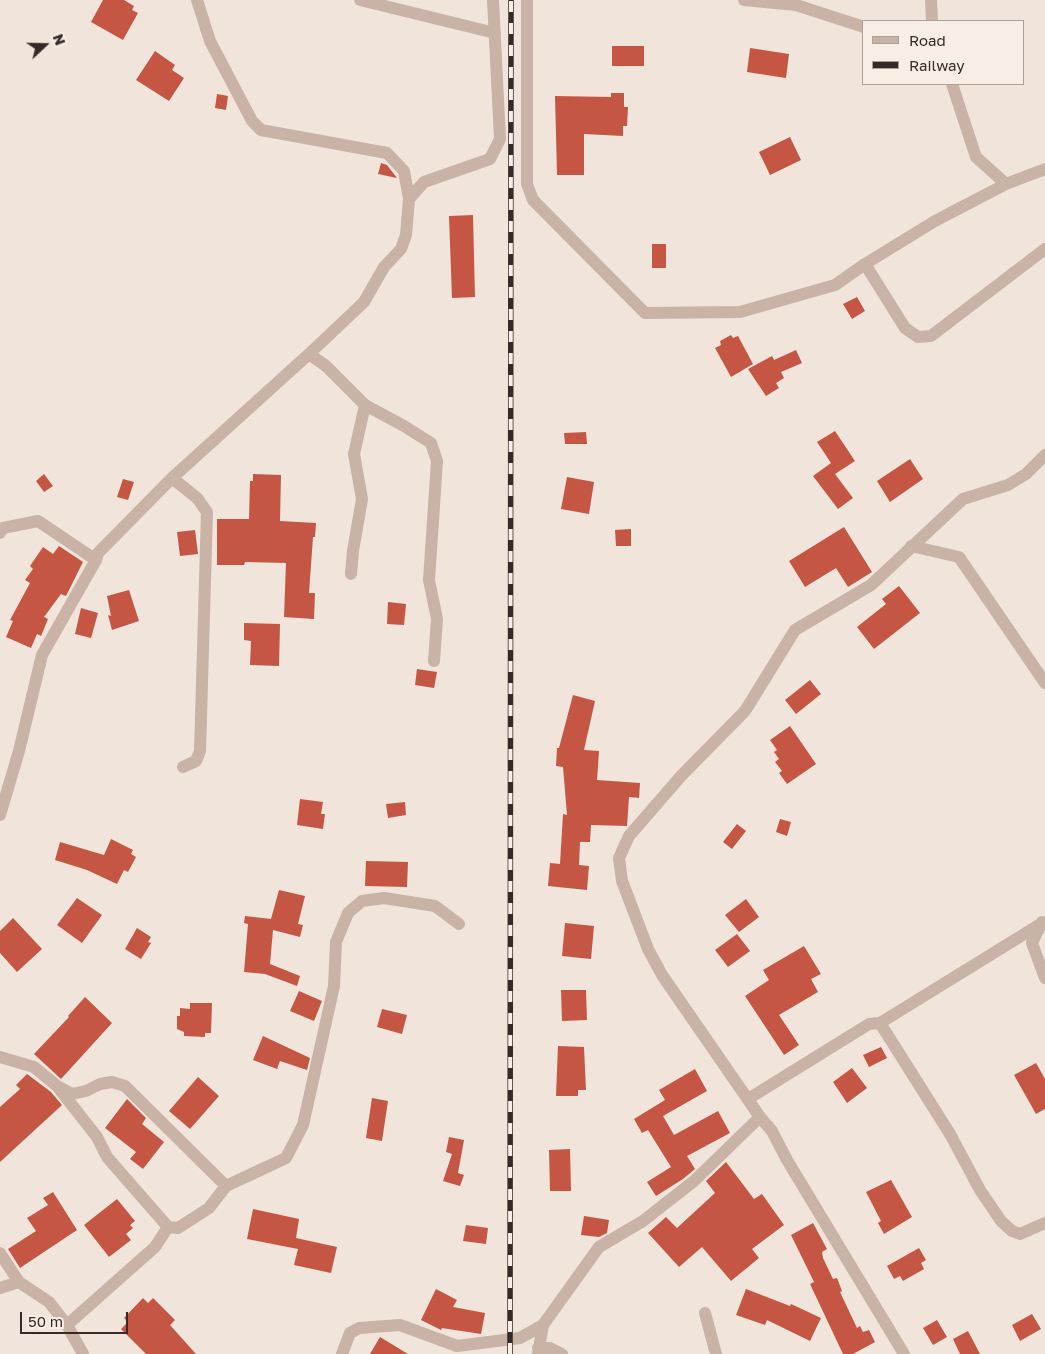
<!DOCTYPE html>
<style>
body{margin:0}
#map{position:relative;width:1045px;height:1354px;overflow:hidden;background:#f1e4da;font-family:"Golos Text",sans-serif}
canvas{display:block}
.legend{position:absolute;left:862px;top:20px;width:162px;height:65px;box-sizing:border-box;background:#f9eee6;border:1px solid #aba09a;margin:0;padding:6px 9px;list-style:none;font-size:15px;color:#352a27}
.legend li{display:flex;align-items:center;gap:10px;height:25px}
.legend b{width:25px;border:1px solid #aba09a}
.north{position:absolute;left:20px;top:20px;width:50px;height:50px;-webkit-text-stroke:4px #f9eee6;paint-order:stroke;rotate:69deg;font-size:14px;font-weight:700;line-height:20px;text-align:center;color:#352a27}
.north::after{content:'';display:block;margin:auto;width:18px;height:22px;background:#352a27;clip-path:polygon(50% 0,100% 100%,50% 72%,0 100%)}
.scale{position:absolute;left:20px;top:1312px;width:108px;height:22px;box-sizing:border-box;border:2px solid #352a27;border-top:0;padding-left:6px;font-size:15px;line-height:18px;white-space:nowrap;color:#352a27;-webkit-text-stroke:4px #f9eee6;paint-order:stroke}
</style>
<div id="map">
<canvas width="1045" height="1354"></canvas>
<ul class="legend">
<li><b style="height:6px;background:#c9b2a6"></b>Road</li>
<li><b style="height:6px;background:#352a27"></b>Railway</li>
</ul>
<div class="north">N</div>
<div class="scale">50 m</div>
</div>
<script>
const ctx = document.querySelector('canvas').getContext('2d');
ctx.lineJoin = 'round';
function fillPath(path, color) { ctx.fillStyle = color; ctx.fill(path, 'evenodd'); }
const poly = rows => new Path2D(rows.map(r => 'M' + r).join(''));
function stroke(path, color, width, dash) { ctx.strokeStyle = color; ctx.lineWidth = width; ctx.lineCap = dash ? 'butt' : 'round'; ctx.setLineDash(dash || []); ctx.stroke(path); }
fillPath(poly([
 [103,0,124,0,134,6,132,10,138,13,123,40,91,22],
 [612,46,644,46,644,66,612,66],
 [750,48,789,54,786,78,747,72],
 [155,51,175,65,172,70,184,78,169,101,136,80],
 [611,93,624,93,624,107,628,107,627,126,623,126,623,136,584,134,584,175,557,175,555,96,611,97],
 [217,94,228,96,226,110,215,108],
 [790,137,801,160,770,175,759,152],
 [381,163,387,165,397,178,378,174],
 [473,215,475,297,452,298,449,216],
 [652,244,666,244,666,268,652,268],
 [857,297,865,311,852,319,843,304],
 [731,335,733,338,738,336,753,364,731,377,715,348,721,345,720,341],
 [796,350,802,363,781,372,784,378,776,383,779,388,766,396,748,369,772,356,774,360],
 [835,431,855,461,835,474,853,498,838,509,813,476,831,463,817,442],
 [586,432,587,444,565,444,564,433],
 [910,459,923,479,890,502,877,481],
 [44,474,53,486,44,492,36,481],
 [253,474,281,475,280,521,316,523,315,537,313,537,309,593,315,593,314,619,284,617,286,563,245,562,244,565,217,565,217,519,249,519,250,481,253,481],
 [567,477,594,482,589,514,561,509],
 [123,479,134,482,128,500,117,497],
 [844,527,872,572,848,587,836,568,805,587,789,561],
 [631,529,631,546,616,546,615,530],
 [195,530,198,554,180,556,177,532],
 [59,546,83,562,66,596,61,594,44,617,48,619,41,636,37,634,31,648,6,637,13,621,10,620,30,583,25,580,33,569,30,566,43,547,53,554],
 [899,586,920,613,874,649,857,627,886,604,882,599],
 [129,590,139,621,112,630,108,615,111,616,107,596],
 [388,602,406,604,404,625,387,624],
 [81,608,98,613,91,638,75,634],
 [244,623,280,624,279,666,250,665,251,641,244,640],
 [417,669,437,672,434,688,415,685],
 [810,680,821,694,796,714,785,700],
 [573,695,595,701,584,750,599,751,597,780,640,783,639,798,629,797,627,826,591,825,590,842,580,842,579,865,589,866,587,890,548,886,550,863,560,864,563,814,567,815,563,767,556,766,557,748,559,748],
 [790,726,816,764,787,784,779,773,782,771,775,762,779,759,774,752,777,750,770,740],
 [300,799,323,802,321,814,325,814,323,829,297,825],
 [405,802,406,815,388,818,386,804],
 [780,819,791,822,787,836,776,832],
 [737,824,746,831,732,849,723,842],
 [111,839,133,850,131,854,136,857,128,872,124,870,117,884,87,870,55,860,60,842,104,855],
 [366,861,408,862,407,887,365,886],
 [279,890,305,896,298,924,303,925,300,937,273,930,270,964,300,976,297,986,265,974,244,972,248,924,244,923,245,916,271,919],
 [77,898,102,915,82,943,57,925],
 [746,899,759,917,739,932,725,915],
 [13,918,42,949,17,972,0,953,0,931],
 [565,923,594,926,591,959,562,956],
 [137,928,151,937,148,942,151,943,141,959,125,949],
 [737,934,750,951,728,967,715,950],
 [804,946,821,974,811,979,818,992,779,1015,799,1045,784,1055,745,996,769,980,763,970],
 [561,990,586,990,587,1020,562,1021],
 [299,991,322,1001,314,1021,290,1011],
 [85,997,112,1023,61,1079,34,1054,69,1017,68,1016],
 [190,1003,212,1003,211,1033,205,1033,205,1037,184,1036,184,1032,177,1029,177,1016,180,1016,180,1008,190,1009],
 [382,1009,407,1015,402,1034,377,1027],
 [263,1036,310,1058,307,1070,280,1061,277,1069,253,1060],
 [558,1046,584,1047,586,1090,578,1090,578,1096,556,1096],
 [881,1047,887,1058,869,1067,863,1055],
 [1036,1063,1045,1079,1045,1109,1036,1114,1014,1075],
 [852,1068,867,1088,847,1103,833,1082],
 [695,1069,707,1091,663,1116,674,1135,718,1111,730,1133,687,1156,695,1169,683,1179,656,1196,647,1182,671,1167,648,1130,642,1133,634,1119,665,1100,659,1090],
 [27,1074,51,1092,62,1105,0,1162,0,1107,20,1089,16,1085],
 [198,1077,219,1096,190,1129,169,1111],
 [372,1098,388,1101,382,1141,366,1138],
 [127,1099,146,1118,142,1124,164,1142,143,1169,130,1159,136,1152,105,1128],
 [449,1137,464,1140,458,1173,464,1175,460,1186,443,1181,452,1154,446,1152],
 [570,1149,571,1191,550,1191,549,1150],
 [726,1162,754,1199,762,1194,784,1225,752,1249,759,1258,731,1281,702,1247,679,1267,648,1233,666,1217,677,1228,715,1193,706,1181],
 [891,1180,912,1217,884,1234,878,1223,881,1221,866,1192],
 [53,1192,77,1230,20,1268,8,1249,36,1231,27,1218,48,1205,43,1198],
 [117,1199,135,1221,130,1225,133,1228,126,1234,131,1240,109,1257,84,1225],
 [253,1209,299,1219,296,1238,337,1247,331,1273,294,1265,298,1249,247,1239],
 [584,1216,609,1220,607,1233,599,1237,581,1235],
 [813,1223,827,1249,822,1252,823,1258,833,1279,837,1278,842,1291,840,1292,857,1328,860,1326,863,1332,869,1330,875,1342,853,1354,843,1354,810,1284,814,1282,791,1235],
 [466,1225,488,1228,486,1244,463,1241],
 [919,1248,926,1260,921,1263,924,1269,903,1281,900,1276,894,1279,887,1266],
 [436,1289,457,1300,453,1307,485,1313,481,1334,442,1328,441,1330,421,1320],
 [746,1289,790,1306,791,1304,821,1318,810,1341,767,1320,765,1325,736,1315],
 [143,1298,148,1303,153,1298,175,1320,170,1325,196,1354,146,1354,121,1329,128,1322,124,1318],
 [1032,1314,1041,1329,1020,1341,1012,1325],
 [937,1320,947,1337,933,1345,923,1328],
 [968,1331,980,1354,960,1354,953,1339],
 [380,1337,408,1354,370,1354]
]), '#c55644');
stroke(poly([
 [197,0,210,41,252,121,261,130,387,153,404,171,409,199,406,235,401,249,384,267,364,302,309,354],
 [360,0,495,33],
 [527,0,527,184,533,200,645,313,740,312,835,285,865,264,935,221,1006,184,1045,169],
 [744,0,796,5,864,27],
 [931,0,932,21],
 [952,84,976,157,1006,184],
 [409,199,424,182,490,159,500,139,493,0],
 [865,264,905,328,918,337,931,336,1045,249],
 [172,478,197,498,207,512,200,751,196,761,183,767],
 [0,533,3,528,38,521,96,560,98,553,172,478,309,354,326,366,365,405,404,426,431,443,437,461,429,580,437,619,434,661],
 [911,546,959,557,1045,683],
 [351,574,353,551,362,499,354,454,365,405],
 [0,815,19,751,42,655,96,560],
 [1042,922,1032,943,1045,978],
 [880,1023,1042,923],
 [0,1057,34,1067,57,1086,97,1137,107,1157,168,1227,178,1228,209,1208,226,1186,286,1158,303,1125,334,986,336,942,348,913,362,901,384,898,435,906,459,924],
 [59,1087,72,1094,86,1091,100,1084,112,1082,125,1086,226,1186],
 [748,1099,869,1024,880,1023,950,1134,980,1190,1001,1221,1012,1231,1020,1234,1045,1223],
 [0,1253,19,1282,49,1302,67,1325,83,1354],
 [0,1288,19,1282],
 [705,1313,716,1354],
 [67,1325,155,1247,168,1227],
 [538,1348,550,1348,562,1354],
 [342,1354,350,1333,359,1328,400,1325,457,1346,520,1338,543,1325],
 [538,1354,543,1325,599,1247,643,1221,694,1181,760,1117],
 [904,1354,787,1160,772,1131,760,1117,662,975,648,949,622,881,619,858,629,836,681,776,745,711,795,630,871,585,963,499,1008,485,1026,474,1045,455]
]), '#c9b2a6', 12);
const rail = poly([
 [510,1354,511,0]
]);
stroke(rail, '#352a27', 5.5);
stroke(rail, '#f9eee6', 4, [11]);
</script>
